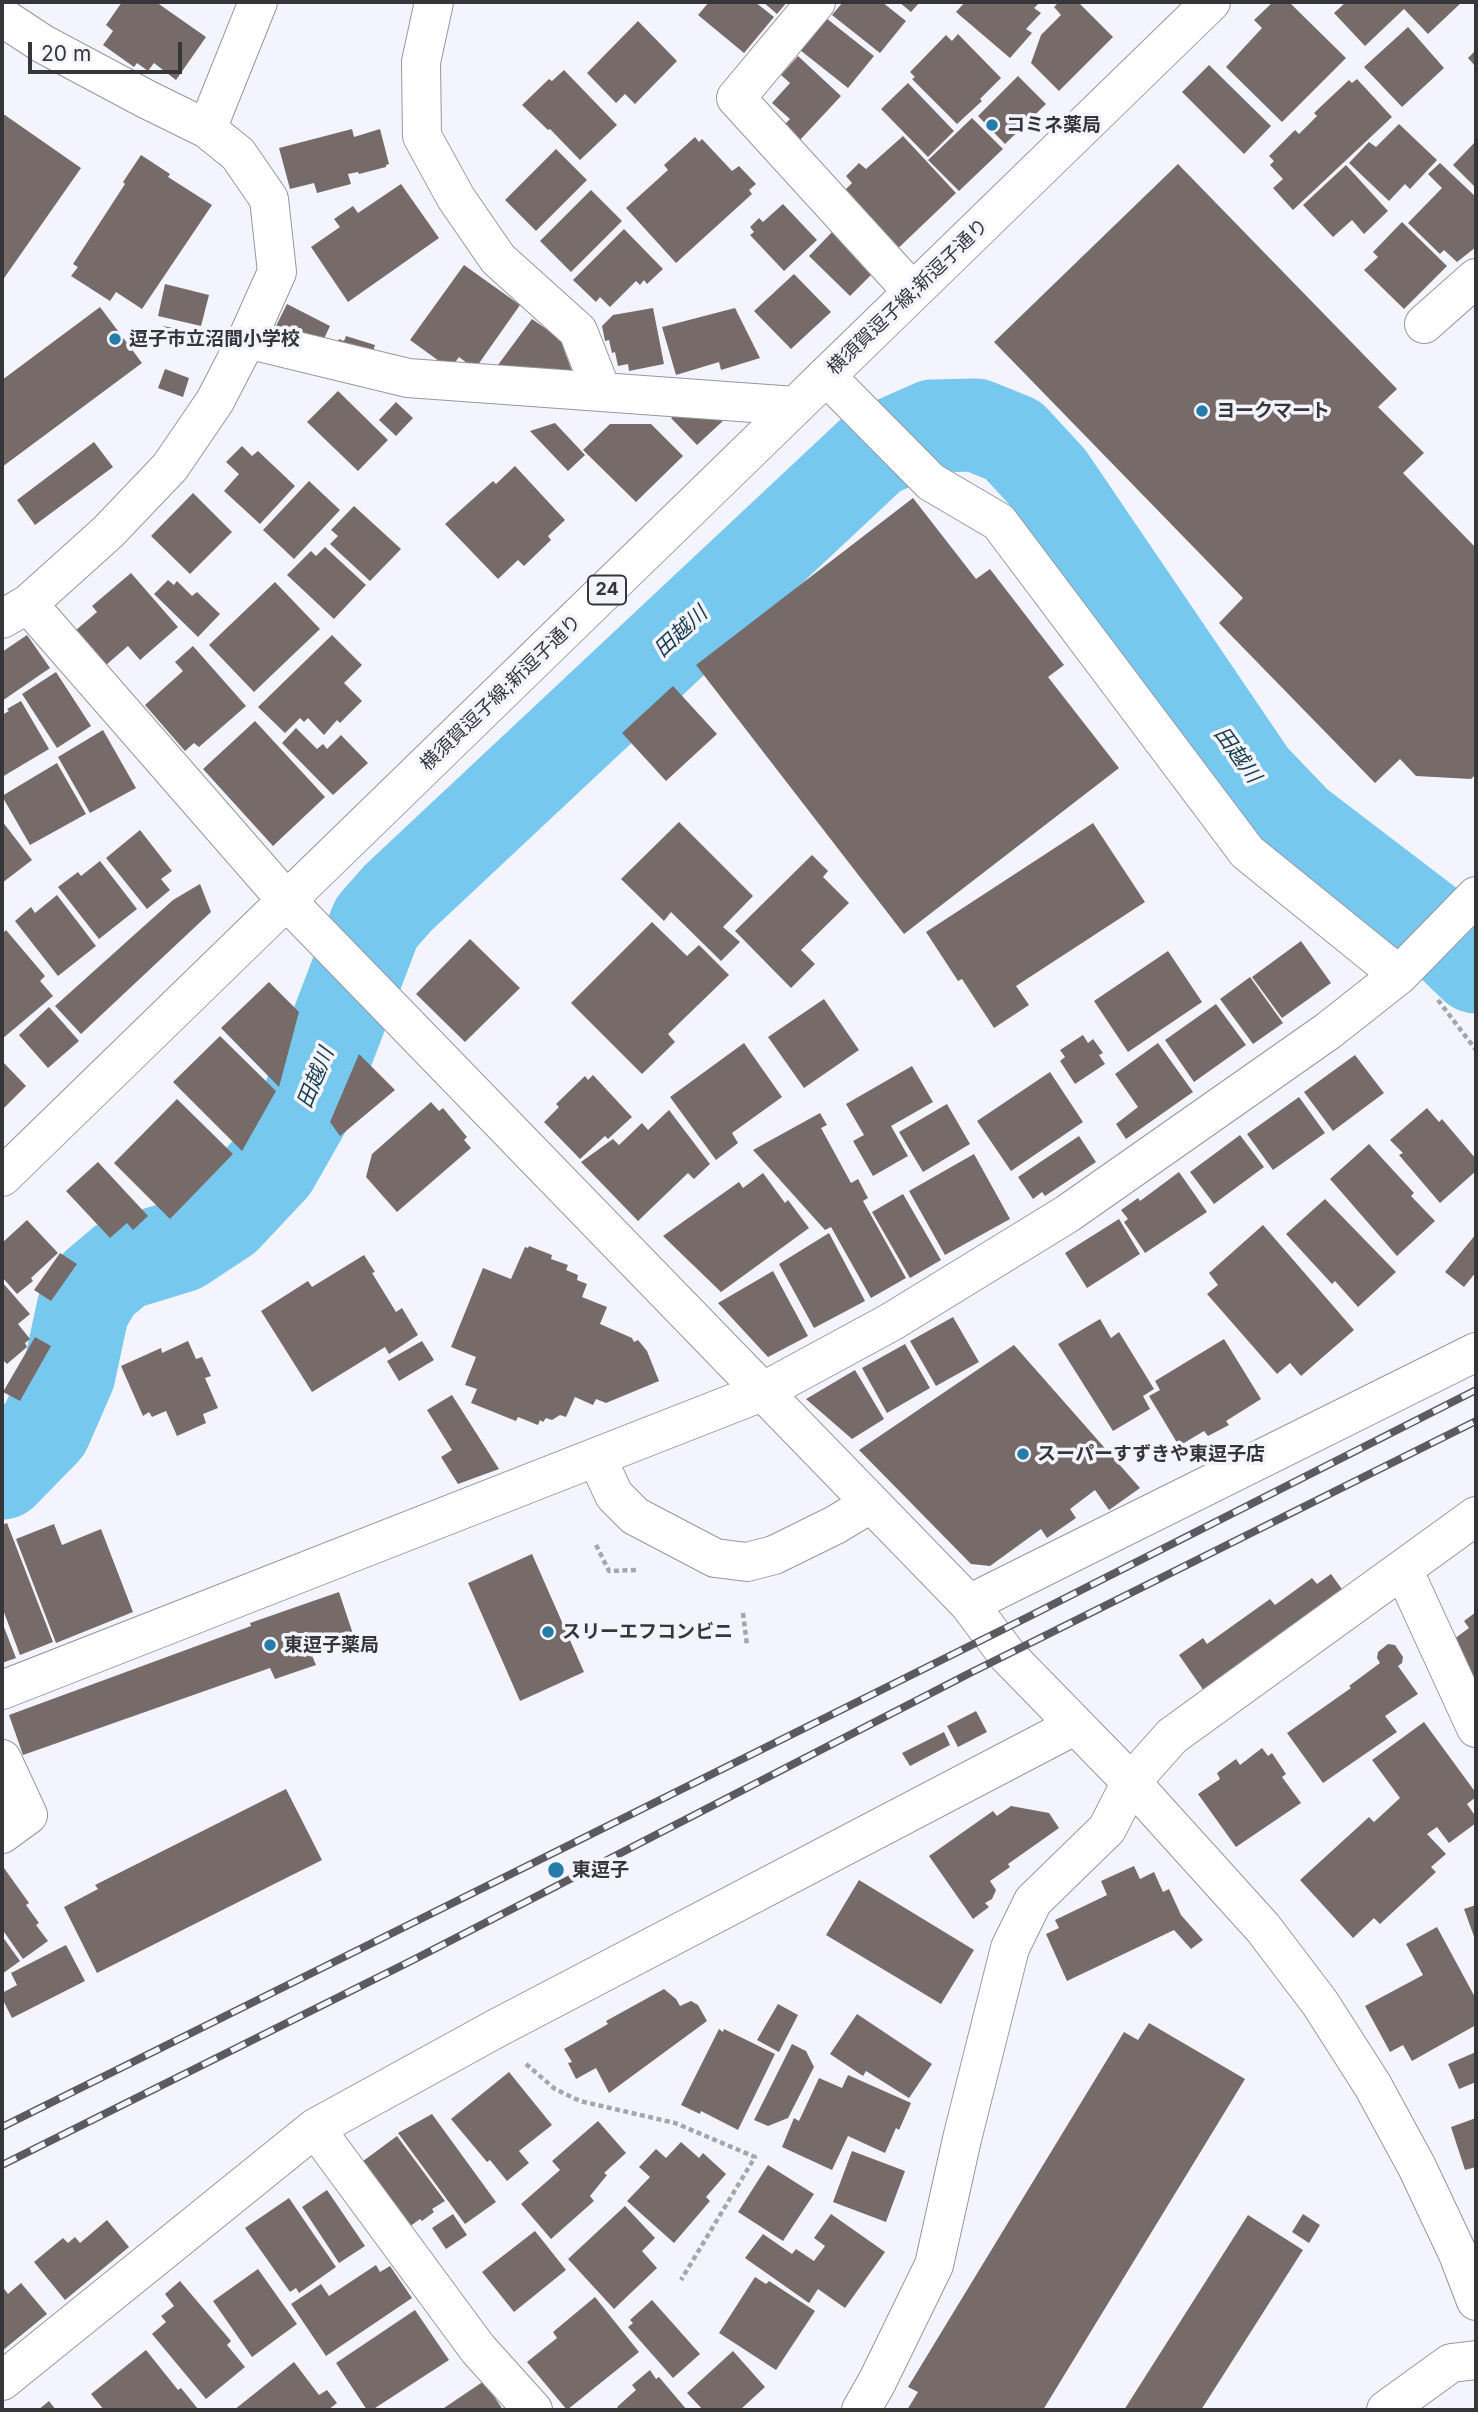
<!DOCTYPE html>
<meta charset="utf-8">
<style>
body{margin:0}
#map{position:relative;width:1478px;height:2412px;overflow:hidden;background:#f4f4ff;font-family:Inter,sans-serif}
canvas{display:block}
.frame{position:absolute;inset:0;border:4px solid #36363a;pointer-events:none}
.scale{position:absolute;left:28px;top:42px;width:154px;height:32px;box-sizing:border-box;border:4px solid #36363a;border-top:0;padding-left:9px;font-size:21px;line-height:24px;white-space:nowrap;color:#36363a;-webkit-text-stroke:5px #f4f4ff;paint-order:stroke}
</style>
<div id="map">
<canvas width="1478" height="2412"></canvas>
<div class="frame"></div>
<div class="scale">20 m</div>
</div>
<script>
const ctx = document.querySelector('canvas').getContext('2d');
ctx.lineJoin = 'round';
const poly = rows => new Path2D(rows.map(r => 'M' + r).join(''));
function stroke(path, color, width, dash) { ctx.strokeStyle = color; ctx.lineWidth = width; ctx.lineCap = dash ? 'butt' : 'round'; ctx.setLineDash(dash || []); ctx.stroke(path); }
function fillPath(path, color) { ctx.fillStyle = color; ctx.fill(path, 'evenodd'); }
function drawText(font, color, halo, rows, align = 'center') {
  ctx.font = font + ' Inter,"Noto Sans JP",sans-serif'; ctx.lineWidth = 7; ctx.setLineDash([]); ctx.textBaseline = 'middle'; ctx.strokeStyle = halo; ctx.fillStyle = color; for (const [text, x, y, turn = 0] of rows) {
    ctx.save(); ctx.translate(x, y); ctx.rotate((+turn || 0) * Math.PI / 180); ctx.textAlign = isNaN(turn) ? turn : align; if (halo) ctx.strokeText(text, 0, 0); ctx.fillText(text, 0, 0); ctx.restore();
  }
}
stroke(poly([
 [2,1473,45,1429,69,1374,83,1309,97,1285,122,1264,181,1246,225,1217,272,1167,305,1109,376,923,398,898,874,452,933,426,976,425,1013,440,1049,479,1252,778,1296,824,1448,940,1476,967]
]), '#76c8ee', 93);
fillPath(poly([
 [122,2,156,2,206,37,176,80,154,63,148,71,137,63,134,67,103,45,113,31,106,25],
 [709,2,755,2,774,17,744,53,698,15],
 [763,2,787,2,777,14],
 [843,2,882,2,906,21,880,53,832,15],
 [899,2,920,2,911,12],
 [965,2,1040,2,1034,8,1041,13,1026,29,1032,33,1010,58,956,12],
 [1059,2,1078,2,1113,37,1059,91,1031,63,1041,35,1061,15,1054,7],
 [1273,2,1289,2,1346,58,1282,122,1226,67,1262,28,1254,20],
 [1346,2,1462,2,1428,34,1404,9,1365,46,1334,13],
 [826,18,874,56,848,88,800,50],
 [638,21,677,61,635,104,625,94,616,103,587,73],
 [1408,27,1444,68,1402,107,1364,67],
 [958,34,1001,78,980,99,982,101,957,124,912,79,915,77,910,72,946,35,952,41],
 [1476,50,1476,67,1468,58],
 [798,56,841,96,800,140,784,125,790,119,772,103,790,83,781,75],
 [1209,65,1271,126,1244,154,1182,92],
 [564,70,617,125,580,160,550,129,548,130,522,105,549,79,552,81],
 [1018,76,1046,104,1005,144,978,116],
 [1357,79,1392,117,1293,210,1273,188,1283,179,1270,165,1274,161,1269,156,1295,130,1299,134,1317,116,1314,113,1349,80,1352,83],
 [908,83,954,131,928,157,881,109],
 [2,113,81,168,2,281],
 [972,118,1003,149,959,191,928,160],
 [1399,124,1437,160,1410,189,1405,184,1389,201,1349,163,1369,142,1376,147],
 [352,129,354,137,380,129,389,164,386,165,386,167,359,174,358,172,348,174,351,184,317,193,314,183,290,189,279,148],
 [903,136,956,193,891,255,866,228,874,221,845,190,852,183,846,176,859,163,866,169],
 [695,137,699,142,702,139,732,171,739,166,756,184,749,190,752,194,676,263,626,208,668,170,664,165],
 [1476,141,1476,188,1453,165],
 [556,149,587,180,536,231,505,200],
 [141,155,170,174,168,177,212,205,142,309,116,292,110,301,71,276,78,267,73,264,125,184,123,182],
 [1440,163,1476,197,1476,247,1457,262,1444,250,1440,254,1408,223,1442,188,1428,174],
 [1178,164,1397,389,1378,407,1424,453,1403,473,1476,548,1476,774,1471,779,1416,776,1400,759,1375,783,1219,623,1243,598,994,342],
 [1346,165,1388,211,1364,234,1352,220,1333,237,1303,205],
 [401,184,439,238,348,302,311,247,340,227,334,219,353,206,358,213],
 [591,190,622,221,571,272,540,241],
 [783,204,817,240,784,271,750,235,754,232,750,227,759,218,763,222],
 [1402,222,1447,266,1404,309,1364,270,1378,257,1373,252],
 [624,229,663,269,647,284,644,280,640,285,636,281,610,307,600,297,596,302,573,280],
 [832,232,873,273,850,296,809,256],
 [464,265,520,305,475,369,459,357,450,369,410,340],
 [794,274,831,312,791,349,754,311],
 [165,284,209,295,201,326,158,316],
 [287,304,330,326,320,347,273,332],
 [100,307,142,363,2,467,2,380],
 [653,308,664,364,629,371,628,364,618,366,615,352,612,353,609,340,605,341,602,326,613,315],
 [735,308,760,358,721,370,719,362,676,375,662,327],
 [532,319,566,343,563,347,572,371,492,373],
 [163,326,192,332,188,346,160,340],
 [346,336,375,345,368,367,335,350,339,339,344,341],
 [165,369,189,378,183,397,158,388],
 [338,391,388,440,358,471,307,422],
 [396,402,413,418,396,436,379,420],
 [678,413,683,418,688,413,724,420,697,445,671,418],
 [555,423,585,455,568,471,530,431],
 [610,424,651,424,683,456,636,502,583,450],
 [94,442,113,467,35,525,17,500],
 [242,446,252,456,258,451,295,486,260,524,224,491,239,474,226,462],
 [515,466,565,520,548,536,551,540,524,566,518,560,498,579,445,524,493,481,496,484],
 [309,481,340,510,294,559,263,530],
 [193,493,232,532,190,574,151,536],
 [913,498,976,579,990,569,1064,665,1048,677,1119,768,904,934,696,665],
 [354,506,401,549,370,581,330,544,338,536,331,530],
 [325,547,366,585,334,619,287,575,311,551,316,556],
 [131,573,178,627,140,660,128,646,106,665,76,630,97,612,92,606],
 [168,580,174,585,177,581,192,596,197,592,220,614,198,637,154,594],
 [275,582,320,629,254,692,209,645],
 [27,635,50,668,2,701,2,652],
 [332,635,362,665,344,683,362,701,340,723,337,720,324,735,308,718,304,722,300,718,285,733,258,707],
 [193,646,246,706,199,747,194,743,185,751,145,705,183,671,175,662],
 [56,672,91,726,57,748,22,694],
 [673,686,717,734,666,781,622,733],
 [21,701,49,749,2,777,2,715,9,711,7,709],
 [255,721,325,797,273,846,203,769],
 [296,728,317,749,323,744,327,749,341,735,368,763,333,795,282,743],
 [103,730,136,788,90,813,58,757],
 [57,763,86,814,30,845,2,796],
 [2,821,32,860,2,883],
 [679,822,753,896,723,927,740,942,721,961,671,912,664,921,621,879],
 [1093,823,1145,902,1016,986,1029,1005,994,1028,962,979,958,981,926,932],
 [140,830,172,871,161,879,170,890,147,909,106,858],
 [812,855,828,871,823,877,849,903,801,950,815,964,791,988,735,931],
 [100,861,137,909,99,939,58,887,78,872,81,876],
 [200,884,211,912,81,1034,55,1006,173,900],
 [57,895,96,946,58,976,15,921,31,907,35,913],
 [652,922,687,956,699,945,729,975,668,1034,675,1042,642,1074,571,1003],
 [6,930,45,976,40,981,53,996,2,1039,2,934],
 [470,939,520,988,465,1042,416,994],
 [1301,941,1331,983,1282,1018,1252,977],
 [1168,951,1202,1002,1128,1052,1094,1001],
 [1250,977,1283,1023,1253,1044,1220,999],
 [269,982,299,1012,279,1087,221,1028],
 [824,999,859,1050,804,1088,768,1037],
 [1216,1004,1246,1045,1194,1082,1165,1040],
 [49,1007,79,1041,48,1068,19,1035],
 [1083,1035,1088,1043,1093,1039,1103,1053,1099,1055,1105,1064,1075,1084,1060,1061,1065,1057,1060,1050],
 [220,1036,276,1091,242,1151,173,1082],
 [744,1043,782,1097,732,1133,738,1143,716,1160,670,1097],
 [1158,1043,1193,1092,1126,1139,1116,1124,1138,1107,1115,1074],
 [359,1054,395,1090,340,1136,330,1122],
 [1355,1055,1384,1093,1333,1131,1304,1092],
 [2,1061,26,1086,2,1110],
 [912,1066,933,1102,891,1126,908,1156,873,1176,853,1141,864,1135,846,1104],
 [1050,1072,1083,1122,1011,1171,977,1121],
 [593,1075,632,1117,608,1139,605,1136,580,1159,544,1122,559,1107,556,1104,585,1076,588,1080],
 [1299,1097,1325,1133,1273,1170,1247,1134],
 [177,1099,233,1154,170,1219,114,1163],
 [431,1102,439,1111,443,1108,467,1137,464,1140,471,1148,397,1212,366,1177,372,1154],
 [947,1104,970,1144,923,1172,899,1132],
 [1427,1108,1439,1122,1442,1119,1476,1159,1476,1171,1440,1203,1399,1155,1403,1153,1390,1140],
 [669,1110,710,1164,694,1179,688,1173,638,1221,581,1162,613,1139,619,1145,642,1123,648,1130],
 [820,1113,827,1125,821,1128,851,1183,858,1179,868,1198,863,1201,906,1278,871,1298,831,1227,825,1230,753,1150],
 [1240,1135,1264,1167,1214,1204,1190,1172],
 [1079,1136,1096,1162,1045,1196,1042,1192,1033,1199,1018,1177],
 [1369,1144,1414,1193,1411,1196,1435,1221,1397,1256,1330,1179],
 [974,1154,1010,1219,945,1255,909,1191],
 [98,1162,148,1216,133,1230,127,1223,110,1238,66,1191],
 [1179,1172,1207,1212,1145,1253,1124,1222,1128,1219,1121,1210,1138,1198,1140,1201],
 [763,1173,785,1203,788,1200,809,1228,721,1292,663,1236,739,1182,743,1188],
 [903,1194,941,1260,910,1278,872,1212],
 [1325,1199,1396,1272,1358,1307,1335,1281,1332,1284,1286,1234],
 [1119,1219,1140,1254,1087,1288,1065,1253],
 [27,1220,58,1253,31,1278,33,1281,17,1294,2,1277,2,1243],
 [1263,1225,1354,1330,1301,1376,1290,1363,1277,1374,1207,1294,1218,1285,1209,1273],
 [829,1233,865,1301,814,1328,779,1264],
 [1476,1234,1476,1272,1464,1287,1445,1272],
 [529,1246,552,1255,551,1259,568,1265,566,1270,578,1275,577,1280,587,1284,582,1297,607,1307,600,1324,632,1338,634,1342,638,1340,647,1351,659,1381,606,1403,596,1399,593,1405,575,1397,566,1417,560,1415,552,1420,546,1418,543,1422,540,1420,538,1425,518,1417,516,1421,471,1403,477,1389,465,1385,476,1357,451,1347,483,1268,511,1279,525,1247,528,1248],
 [60,1253,77,1264,51,1301,34,1290],
 [364,1255,375,1272,372,1273,396,1312,402,1308,418,1335,389,1354,385,1347,312,1392,261,1311,308,1281,312,1287],
 [773,1271,808,1336,768,1357,718,1303],
 [2,1282,30,1314,18,1324,30,1339,25,1343,27,1347,7,1364,4,1361,2,1363],
 [953,1317,979,1362,936,1386,910,1341],
 [1100,1319,1111,1338,1119,1332,1154,1389,1143,1396,1150,1409,1113,1431,1058,1344],
 [35,1337,51,1346,20,1401,3,1392],
 [1224,1339,1261,1399,1226,1421,1229,1425,1208,1436,1204,1431,1179,1446,1149,1396,1160,1390,1155,1381],
 [188,1341,196,1359,202,1357,211,1376,205,1378,218,1408,203,1414,206,1423,177,1436,166,1411,152,1417,149,1412,143,1416,121,1366,161,1348,162,1353],
 [422,1341,434,1360,399,1381,387,1361],
 [905,1344,930,1388,887,1413,862,1368],
 [1014,1345,1140,1488,1109,1510,1095,1490,1070,1509,1076,1518,1047,1538,1041,1529,990,1566,971,1564,859,1450],
 [855,1370,884,1419,852,1439,806,1399],
 [452,1395,499,1469,458,1484,441,1457,452,1450,427,1410],
 [7,1523,53,1642,20,1655,2,1607,2,1525],
 [54,1524,62,1545,101,1529,133,1612,56,1643,16,1539],
 [532,1554,584,1672,520,1701,468,1583],
 [1331,1574,1344,1592,1204,1691,1179,1655,1203,1638,1207,1644,1270,1599,1275,1605,1312,1578,1317,1584],
 [339,1592,354,1637,311,1653,316,1665,275,1679,270,1668,23,1755,9,1715,251,1626,250,1623],
 [1476,1612,1476,1679,1450,1642,1469,1628,1464,1621],
 [2,1622,16,1658,2,1663],
 [1388,1644,1395,1645,1403,1657,1402,1663,1398,1666,1418,1694,1385,1716,1397,1732,1323,1783,1287,1733,1351,1688,1349,1686,1380,1663,1377,1658,1378,1652],
 [976,1711,987,1732,958,1747,947,1726],
 [1424,1722,1476,1793,1476,1797,1467,1804,1476,1817,1476,1823,1449,1843,1437,1827,1427,1834,1446,1854,1431,1867,1436,1872,1380,1924,1374,1918,1353,1938,1300,1880,1369,1817,1374,1822,1400,1798,1372,1760],
 [944,1732,950,1745,910,1766,902,1753],
 [1262,1748,1268,1756,1272,1753,1286,1774,1282,1777,1301,1803,1236,1847,1198,1794,1220,1779,1217,1773,1236,1759,1240,1765],
 [286,1789,322,1860,97,1973,64,1907,98,1889,95,1885],
 [1011,1806,1049,1813,1059,1828,1008,1864,1010,1867,990,1881,996,1890,992,1899,985,1903,989,1907,973,1919,929,1856,993,1811,997,1816],
 [1134,1866,1140,1879,1154,1872,1163,1892,1169,1889,1181,1915,1203,1940,1191,1949,1174,1930,1067,1981,1046,1934,1059,1928,1055,1920,1107,1895,1101,1881],
 [4,1868,29,1903,26,1905,39,1923,36,1925,48,1941,23,1959,2,1929,2,1870],
 [859,1880,974,1950,941,2004,826,1935],
 [1476,1905,1476,1942,1464,1909],
 [1437,1927,1476,1999,1476,2025,1412,2061,1403,2045,1390,2052,1365,2006,1423,1975,1406,1944],
 [2,1936,20,1961,2,1974],
 [66,1945,85,1981,12,2018,2,1998,2,1993,17,1985,11,1973],
 [664,1989,676,1999,680,2006,691,2001,698,2005,707,2021,609,2093,596,2068,576,2079,568,2063,572,2062,564,2049,608,2024,606,2021],
 [778,2004,798,2015,779,2052,757,2040],
 [857,2014,932,2064,909,2098,866,2071,863,2076,830,2054],
 [1149,2023,1245,2079,1043,2410,907,2410,918,2392,908,2387,1124,2032,1138,2040],
 [719,2029,723,2032,724,2029,775,2054,738,2130,701,2111,700,2114,681,2105],
 [792,2044,806,2051,814,2067,788,2118,768,2126,754,2120],
 [1476,2052,1476,2082,1459,2089,1448,2064],
 [509,2072,552,2125,519,2151,529,2163,507,2181,490,2160,487,2162,451,2119],
 [848,2075,911,2103,899,2130,896,2128,885,2153,848,2136,832,2170,782,2147,794,2118,799,2121,819,2078,842,2088],
 [432,2114,496,2202,465,2224,398,2133],
 [1476,2118,1476,2167,1465,2170,1451,2127],
 [598,2121,626,2153,604,2173,607,2175,590,2196,594,2201,551,2239,521,2204,560,2170,552,2161],
 [397,2136,445,2201,432,2209,434,2212,422,2221,420,2219,402,2232,355,2167],
 [681,2142,699,2158,703,2153,726,2174,706,2197,710,2201,674,2243,627,2201,650,2177,639,2167,656,2149,666,2158],
 [852,2151,905,2171,886,2222,833,2202],
 [768,2165,814,2194,783,2241,738,2212],
 [327,2190,365,2246,339,2263,302,2207],
 [289,2198,336,2267,299,2293,296,2288,290,2292,245,2228],
 [625,2206,655,2238,642,2251,657,2268,614,2309,568,2259],
 [453,2214,467,2235,446,2249,432,2228],
 [831,2214,885,2252,845,2308,818,2289,809,2303,745,2258,763,2234,792,2254,796,2249,814,2261,825,2246,814,2238],
 [1303,2214,1320,2225,1309,2243,1292,2232],
 [1248,2215,1303,2250,1201,2410,1124,2410],
 [107,2220,129,2247,65,2300,34,2262,63,2238,68,2243,75,2237,80,2243],
 [535,2231,566,2270,514,2312,482,2272],
 [376,2265,380,2272,390,2266,412,2298,326,2356,291,2304,321,2284,329,2296],
 [258,2269,297,2324,252,2357,213,2301],
 [755,2277,766,2284,769,2281,815,2311,776,2370,719,2333],
 [180,2281,231,2341,227,2345,245,2367,206,2399,152,2334,166,2322,161,2316,174,2306,165,2294],
 [21,2283,47,2314,2,2351,2,2286,8,2294],
 [595,2297,639,2352,567,2410,527,2362,557,2338,553,2332],
 [652,2300,700,2354,673,2378,628,2327,633,2323,630,2320],
 [415,2310,449,2360,372,2410,367,2410,336,2363],
 [146,2350,178,2390,181,2388,198,2409,104,2410,91,2394],
 [733,2351,765,2387,740,2410,703,2410,687,2393],
 [294,2362,319,2395,327,2390,337,2403,328,2410,234,2410],
 [650,2370,656,2379,659,2377,687,2410,620,2410,617,2407,636,2390,632,2385],
 [484,2381,503,2410,441,2410],
 [49,2401,56,2410,38,2410]
]), '#766b69');
const minor = poly([
 [434,2,421,62,422,136,456,198,498,259,578,331,602,392],
 [816,2,736,98,912,291],
 [2,17,43,44,146,99,207,129,238,154,269,199,277,272,247,339,215,401,170,467,108,532,28,604,2,619],
 [207,129,258,2],
 [1424,324,1476,278],
 [247,339,408,378,795,406],
 [826,376,931,482,999,522,1247,852,1399,975],
 [28,604,287,901,969,1604,1008,1656,1131,1782,1263,1928,1320,2003,1373,2086,1417,2167,1458,2254,1476,2301],
 [597,1458,614,1495,635,1516,715,1558,747,1562,774,1555,835,1525,870,1504],
 [1403,1569,1476,1728],
 [969,1604,1476,1352],
 [2,1690,762,1392,891,1322,1067,1214,1328,1031,1399,975,1476,896],
 [2,1759,28,1815,2,1834],
 [315,2128,478,2349,533,2410],
 [2,2381,315,2128,497,2028,1074,1726],
 [861,2410,877,2382,934,2265,962,2139,1010,1948,1033,1901,1107,1829,1131,1782,1172,1736,1476,1516],
 [1386,2410,1451,2363,1476,2360]
]);
const major = poly([
 [2,1177,1211,2]
]);
stroke(minor, '#9797a1', 40);
stroke(major, '#9797a1', 40);
stroke(poly([
 [1438,1000,1476,1050],
 [596,1545,609,1571,637,1570],
 [743,1613,747,1645],
 [526,2064,555,2089,580,2101,675,2123,755,2157,681,2280]
]), '#a5a5ad', 4.5, [5, 3.5]);
stroke(minor, '#fff', 38);
stroke(major, '#fff', 38);
const rail = poly([
 [2,2127,1028,1617,1476,1390],
 [2,2165,413,1960,970,1673,1476,1421]
]);
stroke(rail, '#5a5a60', 8);
stroke(rail, '#f4f4ff', 5, [16]);
for (const [x, y, r, color] of [
 [992,125,7,"#257cab"],
 [115,339,7,"#257cab"],
 [1202,411,7,"#257cab"],
 [1023,1454,7,"#257cab"],
 [548,1632,7,"#257cab"],
 [270,1645,7,"#257cab"],
 [556,1870,9,"#257cab"]
]) { const dot = new Path2D(); dot.arc(x, y, r, 0, 2 * Math.PI); ctx.fillStyle = color; ctx.fill(dot); stroke(dot, '#f4f4ff', 2.5); }
for (const [x, y, w] of [
 [607,590,38]
]) { const box = new Path2D(); box.roundRect(x - w / 2, y - 14.5, w, 29, 5); ctx.fillStyle = '#f4f4ff'; ctx.fill(box); stroke(box, '#36363a', 2); }
drawText('bold 18px', '#36363a', null, [
 ["24",607,590]
]);
drawText('bold 19px', '#36363a', '#f4f4ff', [
 ["コミネ薬局",1006,125],
 ["逗子市立沼間小学校",129,339],
 ["ヨークマート",1216,411],
 ["スーパーすずきや東逗子店",1037,1454],
 ["スリーエフコンビニ",562,1632],
 ["東逗子薬局",284,1645],
 ["東逗子",572,1870]
], 'left');
drawText('19px', '#36363a', '#f4f4ff', [
 ["横須賀逗子線;新逗子通り",908,297,-44],
 ["横須賀逗子線;新逗子通り",501,693,-44]
]);
drawText('italic 21px', '#163b4b', '#f4f4ff', [
 ["田越川",681,632,-43],
 ["田越川",1237,755,54],
 ["田越川",316,1078,-68]
]);
</script>
